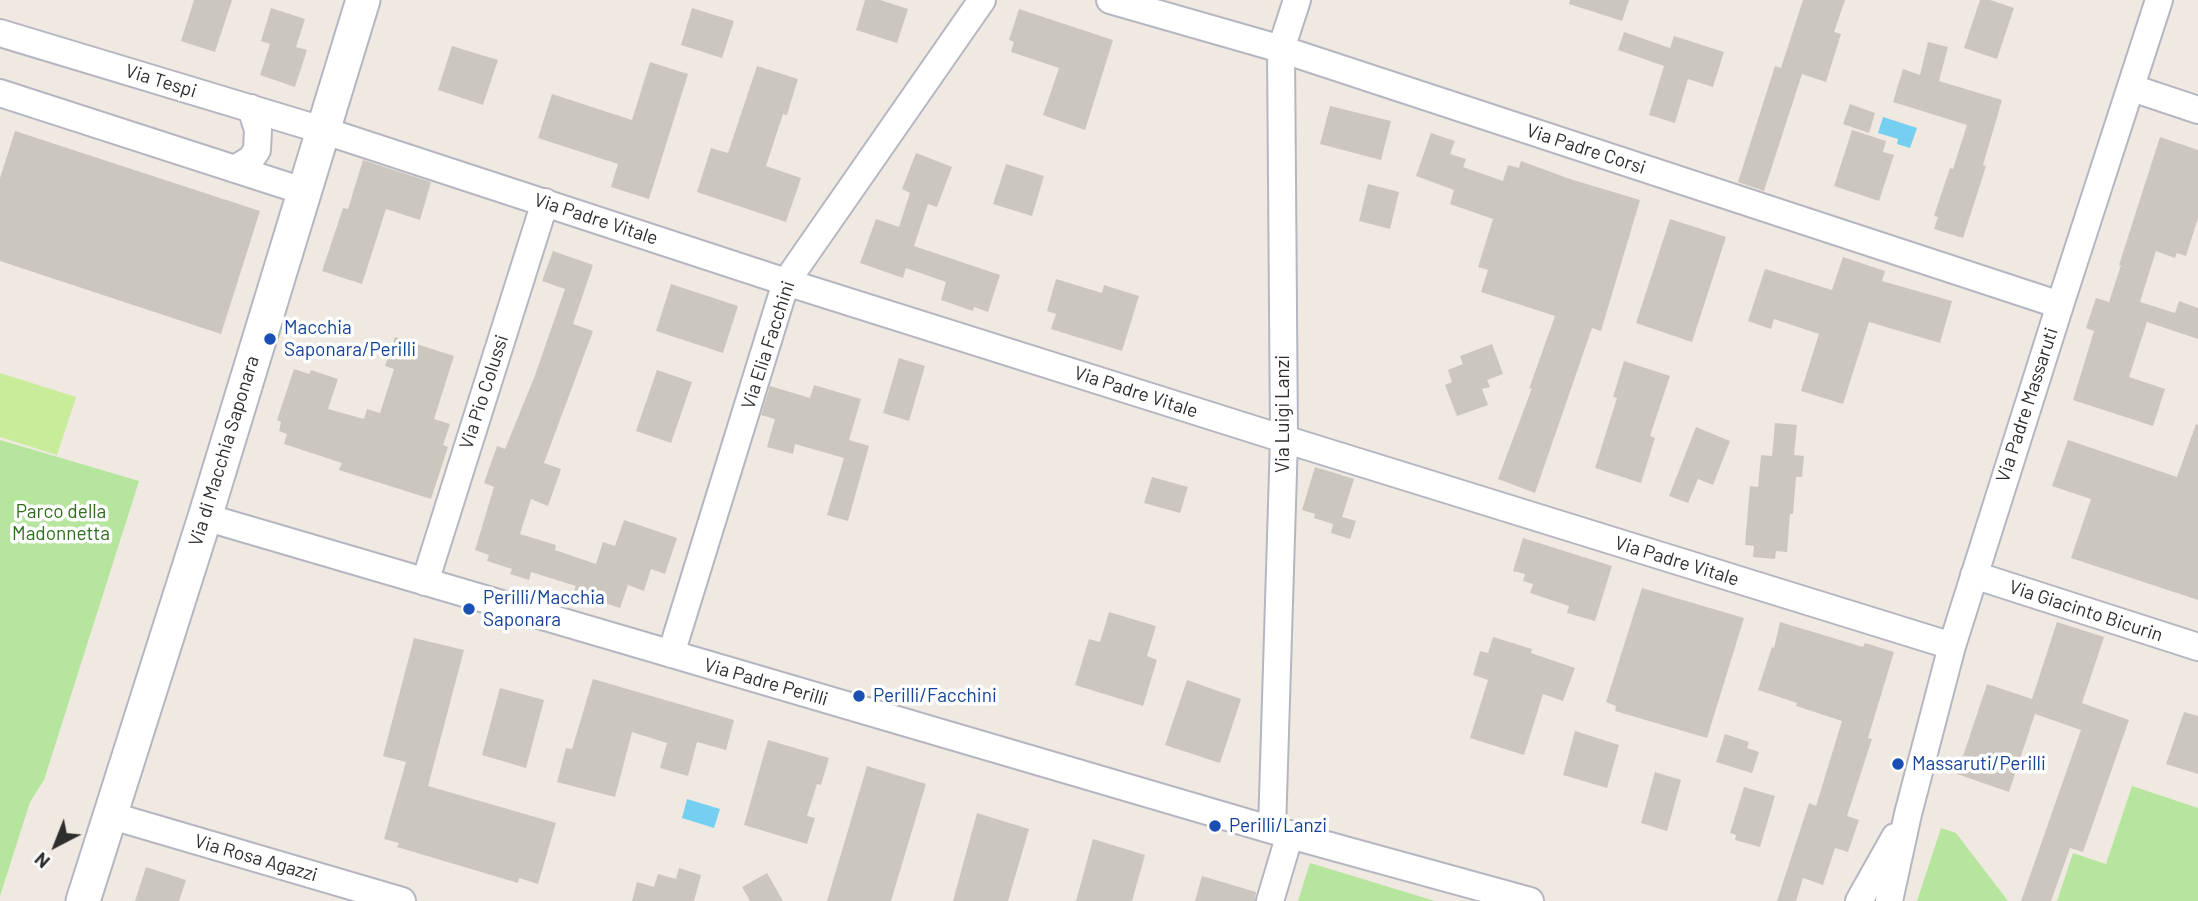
<!DOCTYPE html>
<style>
body{margin:0}
#map{position:relative;width:2198px;height:901px;overflow:hidden;background:#efe9e1;font-family:Barlow,sans-serif}
canvas{display:block}
.north{position:absolute;left:21px;top:810px;width:70px;height:70px;-webkit-text-stroke:5px #fff;paint-order:stroke;rotate:222deg;font-size:19px;font-weight:700;line-height:28px;text-align:center;color:#2e2e2e}
.north::after{content:'';display:block;margin:auto;width:24px;height:32px;background:#2e2e2e;clip-path:polygon(50% 0,100% 100%,50% 72%,0 100%)}
</style>
<div id="map">
<canvas width="2198" height="901"></canvas>
<div class="north">N</div>
</div>
<script>
const ctx = document.querySelector('canvas').getContext('2d');
ctx.lineJoin = 'round';
function fillPath(path, color) { ctx.fillStyle = color; ctx.fill(path, 'evenodd'); }
const poly = rows => new Path2D(rows.map(r => 'M' + r).join(''));
function stroke(path, color, width, dash) { ctx.strokeStyle = color; ctx.lineWidth = width; ctx.lineCap = dash ? 'butt' : 'round'; ctx.setLineDash(dash || []); ctx.stroke(path); }
function drawText(font, color, halo, rows, align = 'center') {
  ctx.font = font + ' Barlow,sans-serif'; ctx.lineWidth = 7; ctx.setLineDash([]); ctx.textBaseline = 'middle'; ctx.strokeStyle = halo; ctx.fillStyle = color; for (const [text, x, y, turn = 0] of rows) {
    ctx.save(); ctx.translate(x, y); ctx.rotate((+turn || 0) * Math.PI / 180); ctx.textAlign = isNaN(turn) ? turn : align; if (halo) ctx.strokeText(text, 0, 0); ctx.fillText(text, 0, 0); ctx.restore();
  }
}
fillPath(poly([
 [0,440,139,481,44,780,30,802,0,896],
 [2132,786,2198,808,2198,901,2057,901,2073,853,2106,864],
 [1941,828,1956,833,2008,901,1917,901],
 [1310,863,1435,901,1298,901]
]), '#b6e59e');
fillPath(poly([
 [0,373,76,397,57,455,0,437]
]), '#c9ec9a');
fillPath(poly([
 [1883,117,1917,128,1910,148,1897,144,1898,139,1878,133],
 [687,799,720,809,714,828,682,818]
]), '#75cff0');
fillPath(poly([
 [194,0,232,0,215,52,181,41],
 [865,0,880,0,908,9,897,43,856,30],
 [1570,0,1629,0,1622,21,1569,4],
 [1803,0,1845,0,1834,32,1841,34,1826,82,1802,74,1764,191,1738,182,1775,66,1781,68],
 [1980,0,1990,0,2014,8,1997,59,1964,48],
 [271,8,305,19,296,47,307,50,295,87,260,75,270,44,261,41],
 [692,8,734,21,722,58,681,45],
 [1019,9,1113,40,1085,130,1043,115,1059,68,1011,52,1014,42,1009,40],
 [1624,32,1670,48,1674,36,1724,52,1713,87,1688,79,1675,123,1649,115,1664,66,1618,50],
 [1928,42,1948,47,1939,81,2002,100,1983,165,1986,166,1963,238,1934,229,1938,217,1934,216,1950,168,1953,169,1967,125,1893,102,1903,69,1920,75],
 [452,46,498,60,483,105,438,90],
 [650,62,688,74,649,199,611,187,618,164,538,138,552,94,632,120],
 [757,66,798,79,787,115,783,114,766,166,801,178,786,222,697,192,711,148,728,153],
 [1850,104,1875,113,1869,133,1843,124],
 [1330,106,1391,121,1381,160,1320,144],
 [1852,130,1886,141,1883,152,1894,155,1879,201,1834,186],
 [15,131,260,211,221,334,0,261,0,178],
 [1431,133,1455,141,1450,154,1466,159,1463,167,1503,181,1508,165,1519,168,1521,161,1570,179,1640,200,1601,331,1592,328,1535,493,1498,479,1532,388,1529,389,1555,316,1481,292,1488,270,1478,267,1493,219,1450,204,1454,190,1416,176],
 [2160,137,2198,150,2198,218,2186,256,2177,253,2175,258,2156,251,2140,302,2175,313,2179,301,2198,308,2198,339,2147,322,2129,377,2165,389,2153,426,2073,400,2094,331,2086,328,2096,298,2109,302,2121,265,2119,265],
 [916,153,952,167,937,207,928,204,914,246,1000,275,988,312,974,307,973,311,941,300,946,282,906,268,903,278,860,263,876,219,899,227,910,193,902,189],
 [363,160,431,182,420,220,386,209,362,284,322,271,343,208,348,209],
 [1006,164,1044,176,1032,216,993,204],
 [1368,184,1399,192,1390,229,1359,221],
 [1670,219,1726,237,1692,342,1636,323],
 [553,251,593,265,573,324,593,331,544,463,561,469,548,506,531,499,520,534,556,545,555,550,596,564,603,542,615,546,624,520,677,538,665,574,651,569,644,591,628,585,620,608,573,592,576,586,531,572,529,580,510,574,512,569,487,561,489,555,475,550,494,487,484,483,497,446,505,449,534,378,565,289,542,281],
 [1843,257,1885,271,1882,281,1952,301,1940,343,1869,322,1843,404,1801,391,1819,334,1774,319,1771,329,1748,321,1765,269,1832,290],
 [1056,279,1102,293,1104,285,1139,296,1122,351,1051,329,1056,314,1047,311],
 [671,284,738,306,723,353,656,331],
 [395,337,454,356,434,419,450,424,443,445,448,447,431,499,339,470,342,463,284,444,287,434,279,431,281,422,277,420,294,369,309,374,311,370,338,379,328,409,364,419,367,409,380,413,394,369,385,366],
 [1492,344,1503,374,1487,380,1490,387,1482,389,1488,405,1457,416,1445,385,1452,382,1448,370,1463,364,1460,356],
 [899,358,925,366,909,421,883,413],
 [1624,361,1670,376,1650,436,1655,438,1641,483,1595,468,1617,398,1613,397],
 [657,370,692,382,671,443,636,431],
 [814,385,861,399,849,440,869,446,848,521,827,515,844,458,795,444,793,454,767,447,775,419,761,415,770,386,810,398],
 [1775,423,1797,425,1794,455,1804,456,1802,477,1796,477,1793,514,1790,514,1787,552,1776,551,1775,559,1753,557,1754,546,1745,545,1750,486,1758,487,1761,455,1772,456],
 [2196,424,2198,425,2198,600,2071,558,2091,499,2052,486,2068,440,2177,477],
 [1696,427,1730,441,1713,485,1698,479,1688,503,1669,496],
 [1315,467,1354,479,1342,517,1356,521,1350,539,1331,533,1333,524,1314,518,1315,514,1302,510],
 [1152,477,1188,487,1180,513,1144,503],
 [1523,538,1612,566,1595,621,1567,613,1569,606,1530,593,1533,584,1523,581,1525,574,1513,571],
 [1642,588,1744,618,1707,738,1615,711,1616,706,1606,702],
 [1109,612,1156,626,1147,656,1157,660,1143,706,1075,685,1089,639,1100,642],
 [1780,622,1863,647,1865,643,1894,652,1868,738,1872,739,1847,816,1859,820,1848,852,1835,848,1823,885,1803,878,1796,901,1777,901,1809,803,1816,806,1842,721,1796,706,1797,703,1758,690,1772,647,1774,648],
 [2057,622,2104,637,2082,703,2129,720,2083,852,2070,848,2051,901,2021,901,2081,730,2035,714,2009,792,1957,774,1987,684,2032,699],
 [1493,637,1532,649,1531,653,1575,668,1563,701,1543,694,1524,755,1470,738,1488,680,1473,675,1480,651,1488,653],
 [414,638,464,650,428,786,556,823,538,884,519,878,518,883,397,847,399,843,384,839,406,762,383,756],
 [593,679,734,720,726,750,697,742,688,776,660,768,667,743,632,732,615,797,557,782,566,748,572,749],
 [1187,680,1241,699,1220,763,1165,745],
 [500,688,544,700,526,768,482,755],
 [2184,712,2198,716,2198,774,2166,764],
 [1575,731,1619,745,1607,788,1563,775],
 [1725,734,1749,742,1747,748,1759,752,1752,773,1716,762],
 [768,740,829,758,821,785,817,784,807,816,815,818,807,844,744,825],
 [867,766,926,784,891,901,827,901],
 [1655,772,1681,780,1667,831,1641,823],
 [1744,787,1775,796,1760,847,1735,840,1736,835,1730,833],
 [977,813,1029,829,1008,901,953,901],
 [1093,839,1145,855,1132,901,1076,901],
 [146,867,186,880,179,901,135,901],
 [679,868,701,875,694,901,632,901,637,882,654,887,658,874,676,879],
 [767,873,783,901,750,901,742,887],
 [1202,876,1256,892,1255,901,1195,901]
]), '#cbc7bf');
const minor = poly([
 [1110,0,1281,49,2060,305],
 [0,33,322,130,786,282,1284,439,1952,646],
 [2132,88,2198,110],
 [0,93,303,191],
 [235,169,251,159,257,150,258,130,251,108],
 [205,517,1272,830,1530,901],
 [1974,575,2198,647],
 [425,582,545,202],
 [671,654,786,282,982,0],
 [109,815,402,901],
 [1272,830,1284,439,1281,49,1297,0],
 [1270,901,1290,834],
 [1859,901,1895,837],
 [1889,901,1908,814,1952,646,2060,305,2159,0]
]);
const tertiary = poly([
 [83,901,205,517,363,0]
]);
stroke(minor, '#b4b7c1', 30);
stroke(tertiary, '#b4b7c1', 37);
stroke(minor, '#fff', 26);
stroke(tertiary, '#fff', 33);
for (const [x, y, r, color] of [
 [270,339,7,"#1a4fb4"],
 [469,609,7,"#1a4fb4"],
 [859,696,7,"#1a4fb4"],
 [1898,764,7,"#1a4fb4"],
 [1215,826,7,"#1a4fb4"]
]) { const dot = new Path2D(); dot.arc(x, y, r, 0, 2 * Math.PI); ctx.fillStyle = color; ctx.fill(dot); stroke(dot, '#fff', 2.5); }
drawText('19px', '#2e2e2e', '#fff', [
 ["Via Tespi",161,81,17],
 ["Via Padre Corsi",1586,149,18],
 ["Via Padre Vitale",596,219,18],
 ["Via Elia Facchini",768,345,-72],
 ["Via Pio Colussi",484,392,-72],
 ["Via Padre Vitale",1136,392,18],
 ["Via Padre Massaruti",2027,405,-72],
 ["Via Luigi Lanzi",1283,414,-90],
 ["Via di Macchia Saponara",224,451,-73],
 ["Via Padre Vitale",1677,561,17],
 ["Via Giacinto Bicurin",2086,611,18],
 ["Via Padre Perilli",766,682,16],
 ["Via Rosa Agazzi",256,858,16]
]);
drawText('19px', '#164399', '#fff', [
 ["Macchia",284,328],
 ["Saponara/Perilli",284,350],
 ["Perilli/Macchia",483,598],
 ["Saponara",483,620],
 ["Perilli/Facchini",873,696],
 ["Massaruti/Perilli",1912,764],
 ["Perilli/Lanzi",1229,826]
], 'left');
drawText('19px', '#2c6e1b', '#fff', [
 ["Parco della",61,512],
 ["Madonnetta",61,534]
]);
</script>
